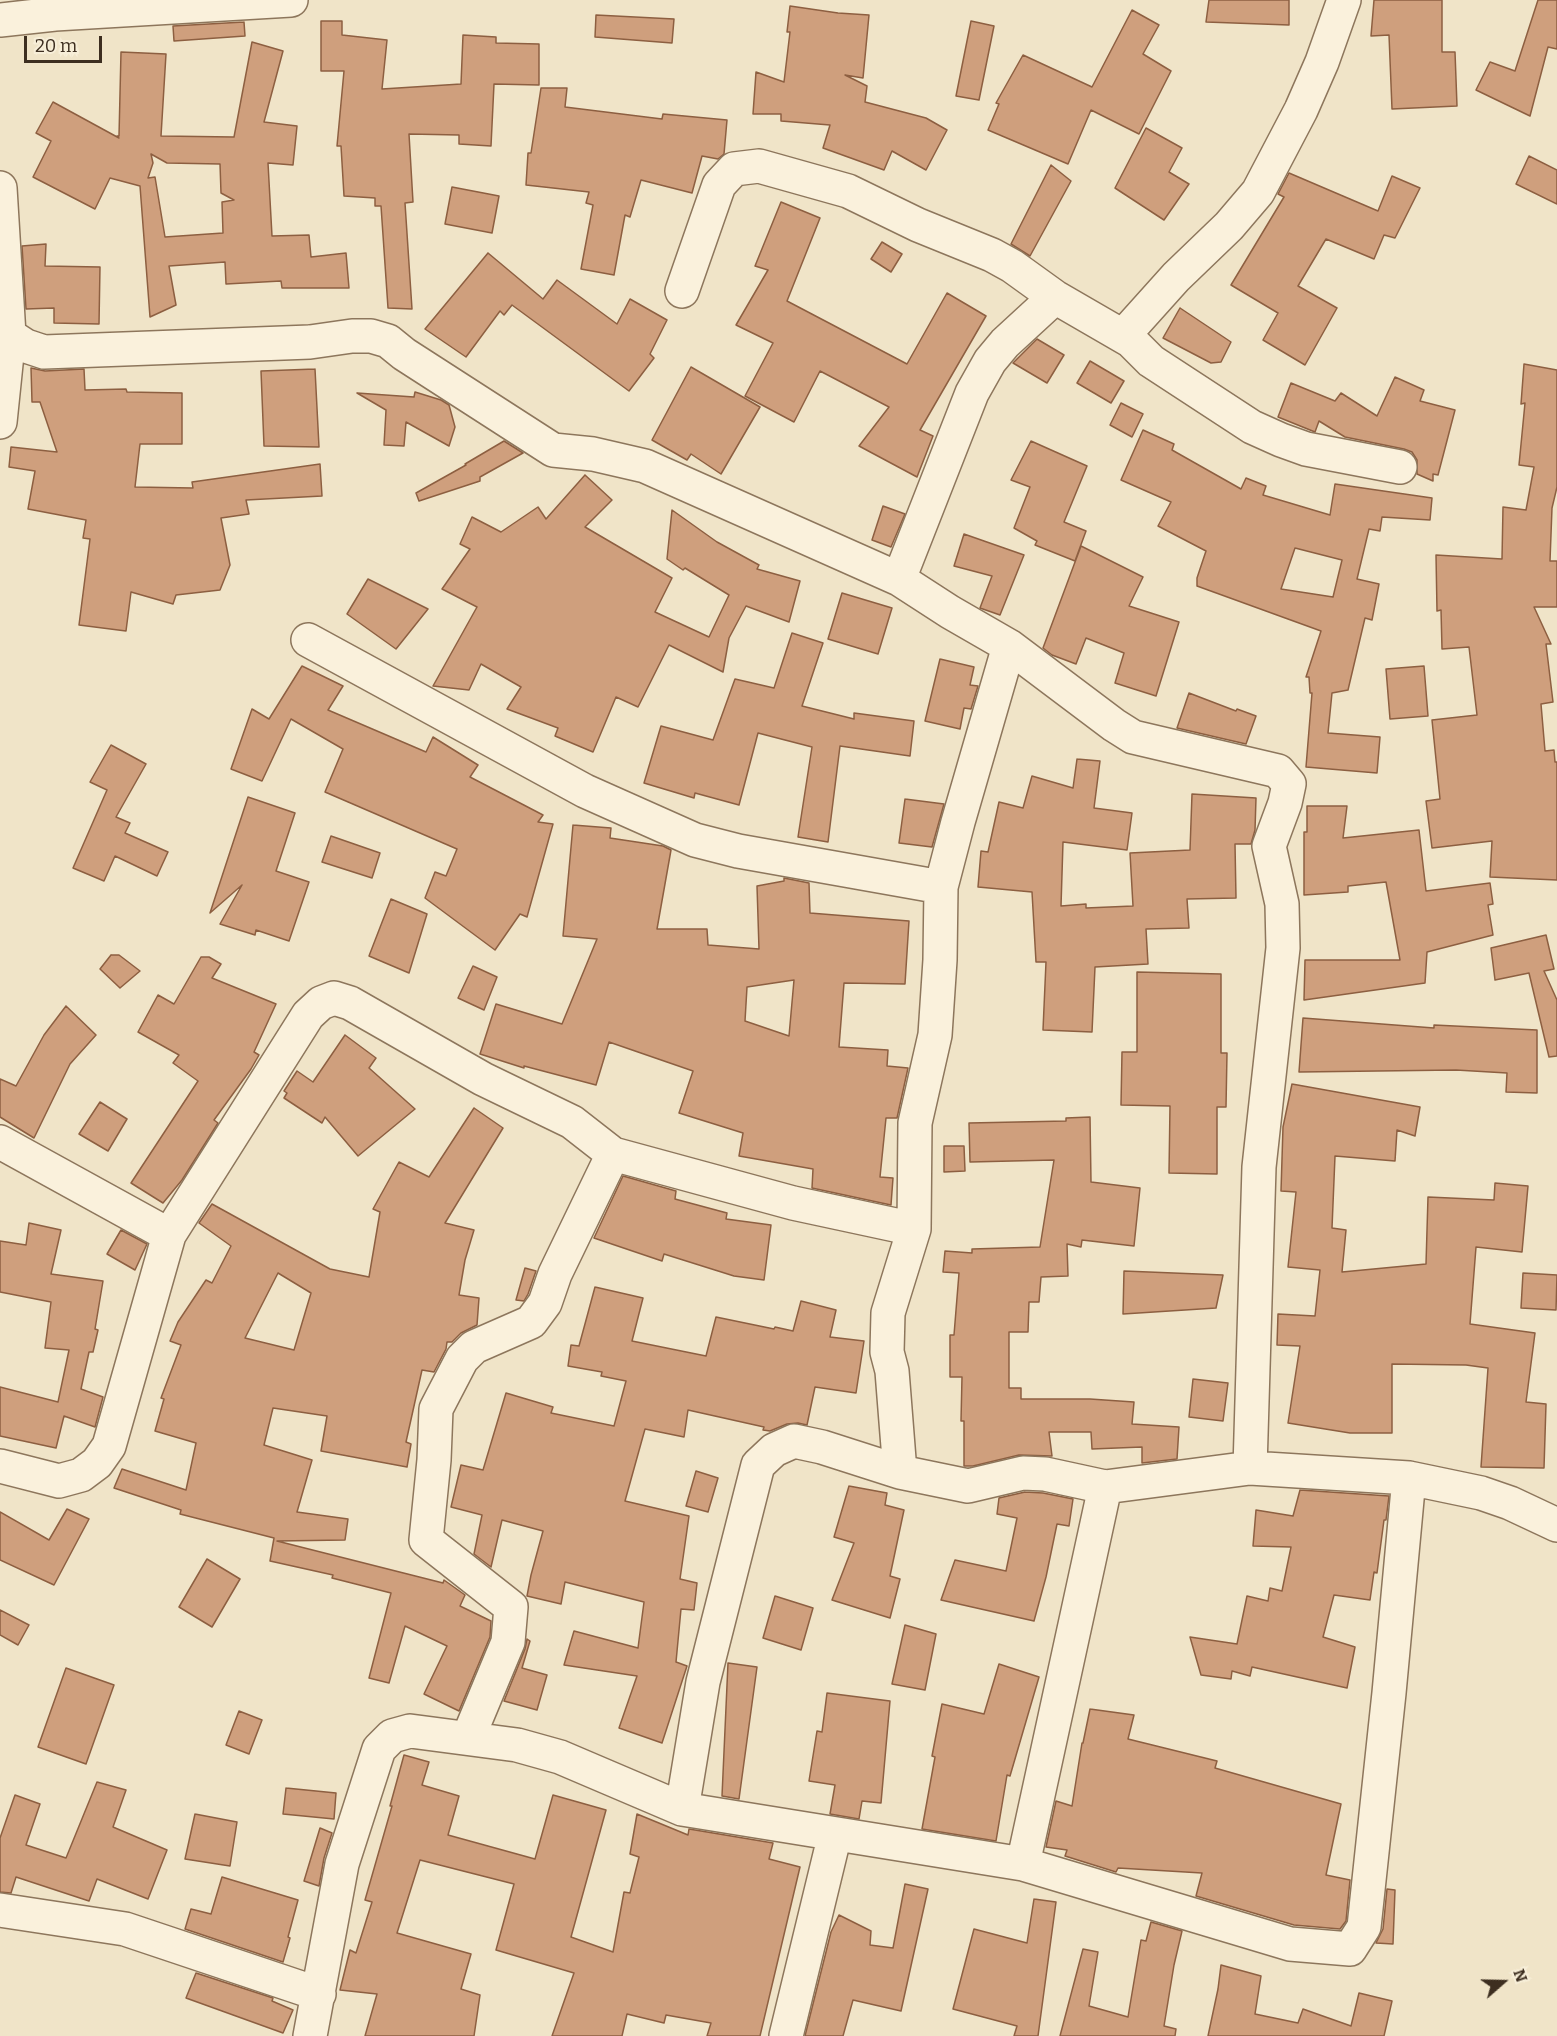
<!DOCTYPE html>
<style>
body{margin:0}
#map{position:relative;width:1557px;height:2036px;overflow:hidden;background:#f0e4c8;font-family:Bitter,serif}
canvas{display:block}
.north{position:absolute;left:1473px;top:1952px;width:60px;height:60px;-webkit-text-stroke:4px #f7eed8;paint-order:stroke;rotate:70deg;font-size:16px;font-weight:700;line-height:24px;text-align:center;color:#3d2e20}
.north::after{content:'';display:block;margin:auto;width:21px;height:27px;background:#3d2e20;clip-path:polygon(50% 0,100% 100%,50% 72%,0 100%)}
.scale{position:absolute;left:24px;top:36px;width:78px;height:27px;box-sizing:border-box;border:3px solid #3d2e20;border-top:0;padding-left:8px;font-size:18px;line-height:21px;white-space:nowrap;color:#3d2e20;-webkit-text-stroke:4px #f7eed8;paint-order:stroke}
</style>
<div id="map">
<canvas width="1557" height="2036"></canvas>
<div class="north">N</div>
<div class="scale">20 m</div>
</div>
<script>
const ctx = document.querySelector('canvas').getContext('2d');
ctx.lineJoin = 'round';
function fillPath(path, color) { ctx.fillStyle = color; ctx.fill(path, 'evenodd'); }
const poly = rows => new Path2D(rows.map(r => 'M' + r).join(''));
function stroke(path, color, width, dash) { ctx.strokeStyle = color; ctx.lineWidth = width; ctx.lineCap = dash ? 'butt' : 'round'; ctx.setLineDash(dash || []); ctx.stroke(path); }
const building = poly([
 [1209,0,1289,0,1289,25,1206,22,1209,0],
 [1374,0,1442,0,1442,52,1455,52,1457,106,1392,109,1389,35,1371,36,1374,0],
 [1538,0,1557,0,1557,49,1548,47,1530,116,1476,90,1490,62,1515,71,1538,0],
 [790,6,838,13,869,15,863,78,845,75,867,86,865,102,926,118,947,130,926,170,892,151,884,170,823,148,830,125,781,121,781,114,753,114,756,72,784,82,790,32,787,32,790,6],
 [1132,10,1159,25,1143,54,1171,71,1139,134,1091,110,1068,164,988,130,999,104,996,103,1023,55,1092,87,1132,10],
 [596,15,674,19,672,43,595,37,596,15],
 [321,21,342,21,342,35,387,40,382,89,461,84,463,35,496,37,496,43,539,44,539,85,494,84,491,146,459,144,459,135,409,134,413,202,405,203,412,309,388,308,381,206,375,206,375,198,344,196,341,146,337,146,344,71,321,71,321,21],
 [971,21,994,26,979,100,956,96,971,21],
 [244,22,245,36,174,41,173,26,244,22],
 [252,42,283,51,264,122,297,126,293,165,268,163,272,236,309,235,311,257,346,253,349,288,282,288,281,281,226,284,225,262,169,266,176,305,150,317,140,186,110,178,95,209,33,177,51,141,36,133,53,102,119,138,117,136,119,136,121,52,166,54,161,136,234,137,252,42],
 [151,154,167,163,220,164,221,193,234,200,222,202,223,233,165,237,155,177,148,178,153,163,151,154],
 [541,88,567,88,565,107,662,119,663,114,727,120,724,154,718,159,702,156,692,193,641,180,630,217,625,215,614,275,581,269,593,205,586,203,589,192,526,185,528,153,531,153,541,88],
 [1146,128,1182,148,1169,172,1189,184,1164,220,1115,188,1146,128],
 [1529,156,1557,170,1557,204,1516,184,1529,156],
 [1051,165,1071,181,1030,256,1011,244,1051,165],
 [1289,173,1378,211,1392,176,1420,188,1395,238,1384,235,1374,259,1326,239,1298,286,1337,308,1305,365,1263,340,1278,313,1231,285,1284,197,1278,194,1289,173],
 [452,187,499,196,492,233,445,224,452,187],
 [781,202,820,218,787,301,907,364,947,293,986,316,920,430,933,436,917,477,859,446,889,407,820,371,794,422,745,396,773,343,736,325,768,270,755,266,781,202],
 [882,242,902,254,891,272,871,259,882,242],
 [46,244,45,266,100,267,99,324,54,323,54,308,26,309,22,246,46,244],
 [488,253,543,299,557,280,617,324,630,299,667,320,650,354,654,358,629,391,512,305,504,315,500,311,466,357,425,329,488,253],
 [1180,308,1231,342,1221,362,1211,363,1163,338,1180,308],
 [1037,339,1064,355,1047,383,1013,363,1037,339],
 [1090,361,1124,381,1111,403,1077,383,1090,361],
 [1524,364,1557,370,1557,487,1552,508,1550,561,1557,561,1557,607,1534,607,1551,644,1546,644,1553,702,1541,704,1545,751,1554,750,1555,762,1557,762,1557,880,1490,877,1492,841,1432,848,1426,801,1440,799,1432,720,1477,715,1469,647,1442,649,1441,610,1437,611,1436,555,1502,559,1503,507,1526,510,1534,467,1519,465,1525,403,1521,404,1524,364],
 [691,367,760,407,721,474,691,454,687,460,652,440,691,367],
 [31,368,45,371,84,369,85,390,126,389,127,392,182,393,182,444,140,444,135,487,193,488,192,482,320,464,322,496,246,500,249,514,221,518,230,565,220,590,176,595,173,604,131,592,126,631,79,625,90,539,83,538,86,520,28,509,35,471,9,467,11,447,57,452,40,402,32,402,31,368],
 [315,369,319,447,264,446,261,371,315,369],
 [1395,377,1424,390,1420,401,1455,410,1438,475,1433,474,1433,481,1417,474,1417,460,1412,452,1404,449,1345,437,1319,421,1315,432,1278,417,1291,383,1335,401,1341,393,1377,416,1395,377],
 [415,392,441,400,449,405,455,427,449,446,406,422,404,446,384,445,386,410,357,393,414,397,415,392],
 [1121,403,1143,414,1132,437,1110,425,1121,403],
 [1143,430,1174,444,1172,450,1241,489,1246,478,1266,486,1263,495,1330,515,1335,484,1432,498,1430,520,1382,517,1380,531,1369,529,1357,579,1379,584,1372,620,1365,618,1348,690,1332,693,1328,733,1380,737,1377,773,1306,767,1312,693,1310,693,1309,677,1306,677,1321,631,1197,586,1197,578,1206,551,1158,526,1171,502,1121,480,1143,430],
 [1295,548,1342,560,1333,597,1281,589,1295,548],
 [504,441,523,453,480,477,480,481,419,501,416,493,466,465,465,464,504,441],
 [1031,441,1087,466,1064,522,1086,531,1075,561,1035,545,1037,541,1014,528,1030,487,1011,480,1031,441],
 [585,475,612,500,585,527,672,578,655,612,709,637,729,595,685,568,683,570,667,559,672,510,717,542,759,565,757,569,800,581,789,622,746,606,729,638,723,672,669,645,638,707,616,697,593,752,555,736,558,728,507,709,521,687,481,664,469,690,433,686,477,607,442,589,470,549,460,544,472,517,501,532,538,507,546,519,585,475],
 [883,506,905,514,891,547,872,540,883,506],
 [964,534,1024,555,1000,615,980,608,992,576,954,566,964,534],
 [1081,546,1143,577,1129,606,1179,622,1156,696,1115,683,1124,653,1086,638,1076,664,1052,655,1043,648,1081,546],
 [368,579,428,609,396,649,347,614,368,579],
 [842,593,892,608,878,654,828,639,842,593],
 [792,633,823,643,802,706,854,719,854,713,914,721,910,756,840,746,828,842,798,837,812,747,758,733,739,805,695,793,694,798,644,783,661,726,713,740,735,679,774,688,792,633],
 [940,659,974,667,970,685,978,686,971,709,964,708,960,729,925,721,940,659],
 [302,666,343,686,328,710,426,752,433,737,478,765,470,777,543,815,538,822,553,824,527,917,520,914,495,950,425,898,435,872,446,876,457,849,325,792,343,749,291,719,262,781,231,769,252,709,269,719,302,666],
 [1424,666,1428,716,1390,719,1386,669,1424,666],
 [1189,693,1236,711,1237,709,1256,716,1246,744,1177,728,1189,693],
 [111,745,146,764,116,817,130,823,125,833,168,852,157,876,115,856,104,881,73,868,107,790,90,782,111,745],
 [1077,759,1100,761,1094,808,1132,813,1127,850,1063,842,1061,906,1086,904,1086,908,1133,906,1130,853,1190,850,1192,794,1256,798,1255,830,1251,844,1235,844,1236,898,1187,899,1189,928,1146,929,1148,964,1095,967,1092,1032,1043,1030,1046,962,1036,962,1032,892,978,887,981,851,988,852,999,802,1023,808,1032,776,1073,788,1077,759],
 [248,797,295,813,276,871,309,882,289,941,256,930,255,935,220,924,242,885,210,913,248,797],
 [905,799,944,804,932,847,899,843,905,799],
 [1307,806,1347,806,1343,838,1419,830,1426,891,1490,883,1493,904,1488,905,1493,935,1427,952,1425,983,1304,1000,1305,960,1400,960,1386,882,1348,886,1348,892,1304,895,1304,832,1307,832,1307,806],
 [573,825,611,828,610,838,663,846,671,850,657,929,707,929,708,945,759,949,757,886,784,881,784,878,809,883,810,913,909,921,905,984,844,983,839,1047,888,1050,887,1066,908,1068,897,1118,886,1118,880,1177,893,1178,891,1205,812,1188,813,1169,739,1156,743,1133,679,1113,693,1071,609,1042,596,1085,524,1066,524,1068,480,1054,496,1004,562,1024,597,939,563,936,573,825],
 [794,980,789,1036,745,1021,747,987,794,980],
 [331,836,380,853,372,878,322,862,331,836],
 [391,899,427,914,409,973,369,956,391,899],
 [1546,935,1554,969,1544,971,1557,1000,1557,1056,1549,1057,1529,973,1495,980,1491,948,1546,935],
 [111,955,119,955,140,971,120,988,100,969,111,955],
 [201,957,209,957,221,964,212,978,276,1004,254,1052,259,1055,251,1069,214,1120,218,1123,182,1180,163,1203,131,1183,198,1081,173,1063,179,1055,138,1032,158,995,174,1004,201,957],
 [473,966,497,977,484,1010,458,998,473,966],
 [1137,972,1221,974,1221,1053,1227,1053,1226,1107,1217,1107,1217,1174,1169,1173,1170,1106,1121,1105,1122,1052,1137,1052,1137,972],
 [66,1006,96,1035,70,1064,34,1138,0,1117,0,1079,16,1086,44,1035,66,1006],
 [1303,1018,1434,1028,1434,1025,1537,1030,1537,1093,1506,1092,1507,1073,1456,1070,1299,1072,1303,1018],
 [345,1035,376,1058,369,1068,415,1109,358,1156,325,1117,322,1123,284,1098,287,1093,284,1091,297,1071,313,1082,345,1035],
 [1292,1084,1420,1107,1415,1136,1397,1130,1395,1161,1335,1156,1332,1228,1346,1230,1342,1272,1426,1264,1428,1197,1494,1200,1495,1183,1528,1186,1522,1252,1476,1247,1470,1324,1535,1333,1526,1402,1546,1404,1544,1468,1481,1467,1488,1368,1466,1365,1392,1364,1392,1433,1350,1433,1288,1423,1300,1346,1277,1345,1278,1314,1315,1316,1320,1270,1288,1267,1296,1192,1281,1191,1283,1127,1292,1084],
 [100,1102,127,1119,108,1151,79,1134,100,1102],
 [474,1108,503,1128,445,1223,474,1230,465,1260,459,1295,479,1298,477,1325,461,1333,452,1342,447,1342,446,1349,434,1372,422,1370,406,1442,411,1444,407,1467,321,1451,327,1416,273,1408,264,1445,312,1460,297,1512,348,1519,345,1540,277,1541,443,1583,444,1580,465,1595,460,1606,491,1621,490,1637,459,1711,424,1694,447,1646,405,1626,389,1683,369,1678,391,1593,332,1578,333,1575,270,1561,274,1538,180,1514,181,1510,114,1488,122,1469,186,1490,196,1443,155,1431,164,1399,161,1398,181,1345,170,1341,178,1322,206,1280,212,1283,231,1246,199,1223,212,1204,330,1269,369,1277,380,1212,373,1209,399,1162,429,1177,474,1108],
 [278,1273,311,1293,294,1350,245,1338,278,1273],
 [1090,1117,1091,1182,1140,1188,1134,1246,1082,1240,1081,1247,1067,1244,1068,1276,1041,1277,1039,1302,1029,1302,1028,1332,1009,1332,1009,1388,1021,1388,1021,1399,1090,1399,1134,1402,1132,1424,1179,1427,1177,1459,1142,1463,1142,1447,1092,1449,1091,1432,1049,1432,1052,1456,1019,1455,973,1466,964,1466,964,1421,961,1421,962,1377,950,1377,950,1335,954,1335,959,1273,943,1272,945,1251,972,1253,972,1249,1040,1247,1054,1160,970,1162,969,1123,1066,1121,1066,1118,1090,1117],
 [944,1146,964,1146,965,1171,944,1172,944,1146],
 [623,1176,676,1191,675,1199,727,1213,726,1219,771,1225,764,1280,734,1276,664,1254,662,1261,594,1238,623,1176],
 [29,1223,61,1230,51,1274,103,1281,95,1329,98,1330,93,1352,89,1352,81,1389,103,1397,95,1427,64,1416,56,1448,0,1436,0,1387,58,1402,69,1350,45,1348,51,1302,0,1292,0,1241,26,1245,29,1223],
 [121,1230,147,1244,135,1270,107,1254,121,1230],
 [525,1268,536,1271,528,1294,524,1301,516,1300,525,1268],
 [1124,1271,1223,1275,1216,1308,1123,1314,1124,1271],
 [1523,1273,1557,1275,1556,1310,1521,1308,1523,1273],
 [595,1287,643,1298,632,1341,706,1356,716,1317,774,1329,775,1327,793,1331,801,1301,836,1310,830,1337,864,1341,856,1393,815,1387,807,1425,798,1423,787,1424,770,1431,763,1430,764,1427,688,1410,684,1437,645,1429,625,1501,689,1516,680,1579,697,1583,694,1610,681,1609,676,1662,687,1666,662,1743,619,1728,637,1676,564,1665,574,1631,638,1648,644,1602,565,1582,561,1604,527,1596,531,1575,543,1531,502,1520,491,1567,474,1554,482,1515,451,1507,461,1465,483,1470,506,1393,553,1407,551,1413,614,1426,626,1381,601,1376,602,1372,568,1366,571,1345,579,1346,595,1287],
 [1193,1379,1228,1383,1223,1421,1189,1417,1193,1379],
 [696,1471,718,1478,708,1512,686,1506,696,1471],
 [849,1486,887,1493,885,1505,904,1510,890,1576,900,1579,890,1618,832,1600,854,1543,834,1537,849,1486],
 [1300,1490,1389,1496,1386,1520,1384,1520,1377,1573,1374,1572,1370,1600,1334,1595,1323,1637,1355,1647,1347,1688,1252,1667,1250,1676,1232,1671,1231,1679,1201,1675,1190,1637,1237,1644,1247,1596,1268,1601,1270,1588,1282,1591,1291,1547,1253,1546,1256,1510,1293,1516,1300,1490],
 [1025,1492,1043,1493,1073,1499,1069,1526,1057,1524,1046,1577,1034,1621,941,1600,955,1560,1006,1571,1017,1518,997,1514,999,1498,1025,1492],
 [67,1509,89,1519,54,1585,0,1560,0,1512,49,1540,67,1509],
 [207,1559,240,1579,212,1627,179,1607,207,1559],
 [775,1596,813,1608,801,1650,763,1638,775,1596],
 [0,1610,29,1625,18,1645,0,1635,0,1610],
 [905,1625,936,1634,925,1690,892,1684,905,1625],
 [527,1639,530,1641,522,1668,547,1675,537,1710,504,1701,525,1649,527,1639],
 [728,1663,757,1667,739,1799,722,1796,728,1663],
 [999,1664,1039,1677,1010,1776,1007,1775,996,1841,922,1829,935,1757,932,1756,942,1704,984,1714,999,1664],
 [66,1668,114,1685,86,1764,38,1747,66,1668],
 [827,1693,890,1701,881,1803,862,1801,859,1819,830,1814,835,1785,809,1781,817,1731,822,1732,827,1693],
 [1090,1709,1134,1715,1128,1739,1217,1761,1215,1768,1341,1804,1326,1875,1350,1880,1346,1921,1340,1929,1294,1925,1196,1896,1202,1873,1118,1868,1116,1872,1065,1856,1067,1850,1046,1847,1056,1801,1072,1806,1082,1743,1083,1743,1090,1709],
 [239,1711,262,1720,249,1754,226,1745,239,1711],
 [404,1755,429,1762,422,1785,459,1796,448,1835,535,1859,553,1795,606,1810,571,1937,613,1952,624,1892,630,1893,639,1857,630,1854,637,1814,688,1835,689,1829,773,1843,769,1859,800,1867,760,2036,707,2036,711,2023,666,2015,664,2023,627,2014,622,2036,552,2036,574,1973,496,1950,514,1884,420,1860,397,1933,471,1954,461,1989,480,1995,474,2036,365,2036,377,1994,340,1990,350,1950,356,1953,372,1902,365,1900,392,1806,390,1806,404,1755],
 [97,1782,126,1790,113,1827,167,1850,148,1899,97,1879,89,1901,16,1877,11,1893,0,1892,0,1838,15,1795,40,1804,26,1845,66,1858,97,1782],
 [286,1788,336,1793,334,1819,283,1814,286,1788],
 [195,1814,237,1822,230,1866,185,1859,195,1814],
 [320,1828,332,1833,324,1858,319,1886,304,1881,320,1828],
 [222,1877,298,1900,288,1937,290,1938,283,1962,185,1929,191,1909,211,1914,222,1877],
 [905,1884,928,1889,901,2011,853,2000,843,2036,805,2036,831,1932,839,1915,871,1931,870,1945,893,1948,905,1884],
 [1387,1889,1395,1890,1393,1944,1376,1943,1383,1929,1387,1889],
 [1034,1899,1056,1902,1038,2036,1014,2036,1017,2026,953,2009,974,1929,1027,1943,1034,1899],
 [1151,1922,1182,1931,1174,1965,1164,2026,1176,2029,1175,2036,1060,2036,1083,1949,1098,1952,1089,2006,1128,2017,1141,1940,1146,1941,1151,1922],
 [1221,1965,1261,1976,1255,2014,1298,2023,1303,2009,1351,2026,1359,1993,1392,2001,1384,2036,1208,2036,1218,1989,1221,1965],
 [196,1973,273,1998,272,2001,293,2010,283,2033,186,1998,196,1973]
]);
fillPath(building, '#cf9f7d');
stroke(building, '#8d5f41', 1.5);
const minor = poly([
 [0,20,55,14,291,0],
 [0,188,9,335,0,422],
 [682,291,719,185,734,169,759,166,848,191,918,225,992,255,1012,266,1055,297,1131,341,1151,361,1252,427,1281,440,1306,449,1400,467],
 [0,336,9,335,26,346,44,352,310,342,352,336,371,336,388,341,404,354,553,450,593,454,645,466,899,579,950,612,1009,646,1114,725,1133,737,1278,771,1289,784,1285,803,1269,846,1282,904,1283,948,1259,1167,1250,1468],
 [1123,336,1176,277,1229,226,1258,192,1301,110,1322,62,1344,0],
 [899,579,972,393,990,361,1005,343,1055,297],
 [308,640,585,791,695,840,738,851,941,887],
 [0,1142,169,1235],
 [0,1466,59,1481,81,1475,97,1463,109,1446,169,1235,308,1015,321,1003,334,998,350,1003,483,1079,572,1122,613,1154,793,1203,914,1229],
 [900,1472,892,1371,887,1352,888,1313,914,1229,915,1123,935,1035,940,960,941,887,958,822,1009,646],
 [468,1738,508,1642,511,1607,426,1540,434,1460,436,1409,462,1359,474,1347,531,1322,545,1303,555,1274,613,1154],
 [682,1809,703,1682,758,1465,774,1450,794,1441,822,1447,900,1472,968,1486,1023,1473,1045,1474,1105,1487,1250,1468,1409,1478,1481,1493,1510,1503,1557,1525],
 [1023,1864,1105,1487],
 [0,1910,125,1929,319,1994],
 [310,2036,342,1864,379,1749,392,1736,410,1731,517,1745,560,1757,682,1809,1023,1864,1290,1944,1350,1949,1364,1927,1389,1693,1409,1478],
 [786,2036,835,1834]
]);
stroke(minor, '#8d765c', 36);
stroke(minor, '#faf1dc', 33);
</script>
